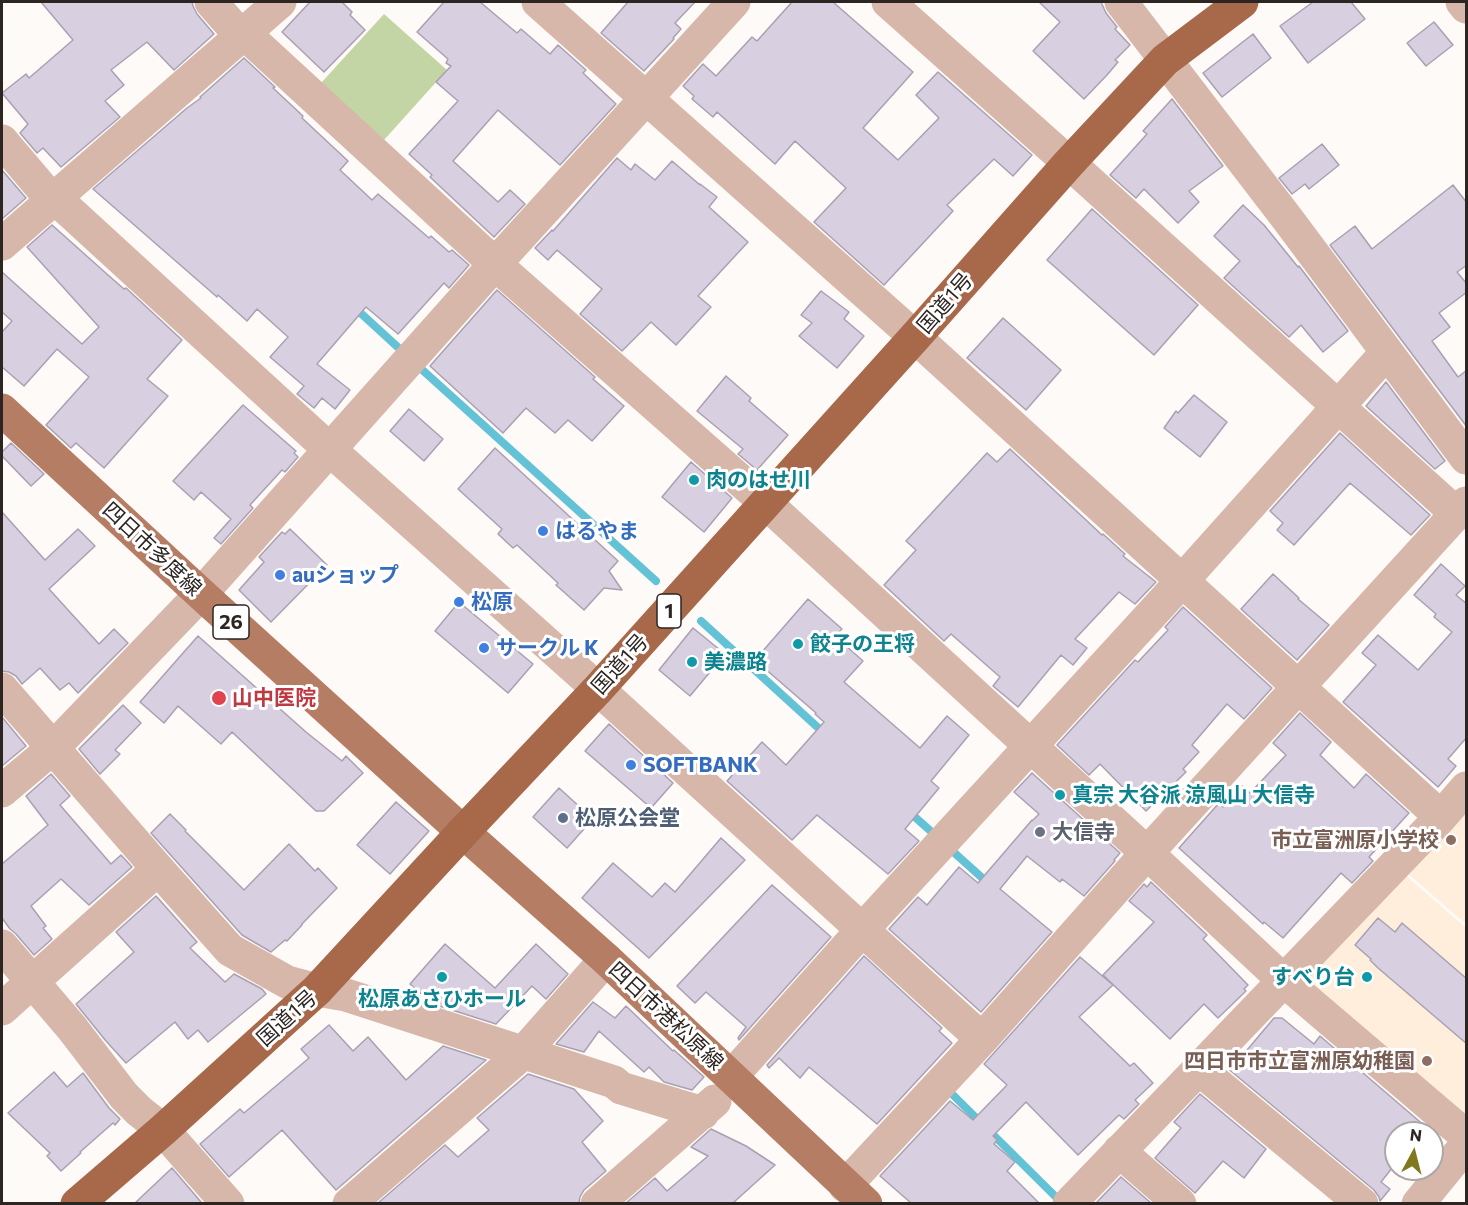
<!DOCTYPE html>
<meta charset="utf-8">
<style>
body{margin:0}
#map{position:relative;width:1468px;height:1205px;overflow:hidden;background:#fefaf8;font-family:Commissioner,sans-serif}
canvas{display:block}
.frame{position:absolute;inset:0;border:3px solid #2d2522;pointer-events:none}
.north{position:absolute;left:1384px;top:1121px;width:60px;height:60px;box-sizing:border-box;background:#fff;border:2px solid #aba8a7;border-radius:50%;rotate:7deg;font-size:16px;font-weight:700;line-height:24px;text-align:center;color:#2d2522}
.north::after{content:'';display:block;margin:auto;width:21px;height:27px;background:#81771c;clip-path:polygon(50% 0,100% 100%,50% 72%,0 100%)}
</style>
<div id="map">
<canvas width="1468" height="1205"></canvas>
<div class="frame"></div>
<div class="north">N</div>
</div>
<script>
const ctx = document.querySelector('canvas').getContext('2d');
ctx.lineJoin = 'round';
function fillPath(path, color) { ctx.fillStyle = color; ctx.fill(path, 'evenodd'); }
const poly = rows => new Path2D(rows.map(r => 'M' + r).join(''));
function stroke(path, color, width, dash) { ctx.strokeStyle = color; ctx.lineWidth = width; ctx.lineCap = dash ? 'butt' : 'round'; ctx.setLineDash(dash || []); ctx.stroke(path); }
function drawText(font, color, halo, rows, align = 'center') {
  ctx.font = font + ' Commissioner,"Noto Sans JP",sans-serif'; ctx.lineWidth = 6; ctx.setLineDash([]); ctx.textBaseline = 'middle'; ctx.strokeStyle = halo; ctx.fillStyle = color; for (const [text, x, y, turn = 0] of rows) {
    ctx.save(); ctx.translate(x, y); ctx.rotate((+turn || 0) * Math.PI / 180); ctx.textAlign = isNaN(turn) ? turn : align; if (halo) ctx.strokeText(text, 0, 0); ctx.fillText(text, 0, 0); ctx.restore();
  }
}
fillPath(poly([
 [1466,807,1466,924,1406,872],
 [1404,874,1466,928,1466,1126,1305,977]
]), '#feeedb');
fillPath(poly([
 [384,14,447,70,384,140,321,83]
]), '#c4d5a5');
stroke(poly([
 [354,307,402,351],
 [418,366,656,581],
 [701,621,825,734],
 [907,810,934,834],
 [949,848,989,884],
 [948,1090,1063,1204]
]), '#64c2d6', 8);
const building = poly([
 [41,2,192,2,193,6,197,14,214,34,174,70,147,42,111,70,124,85,105,101,120,117,61,167,43,148,37,153,20,133,28,124,2,93,26,74,29,78,73,40,41,2],
 [310,2,342,2,352,12,350,15,365,30,324,72,282,32,310,2],
 [444,2,480,2,517,33,521,29,550,54,558,45,586,70,583,73,616,104,560,165,498,110,453,161,498,202,510,190,525,204,494,237,430,177,432,175,409,154,458,101,436,82,451,66,446,63,448,59,417,32,444,2],
 [628,2,695,2,675,23,681,29,673,38,674,39,644,71,601,33,628,2],
 [792,2,833,2,913,72,863,128,898,160,939,118,916,95,938,72,1032,155,1013,176,994,159,947,205,953,211,884,285,814,222,846,188,795,141,775,164,717,112,713,117,692,99,694,96,683,86,703,64,716,76,752,37,757,41,792,2],
 [1039,2,1101,2,1106,13,1117,27,1115,29,1130,45,1115,60,1118,62,1107,75,1084,99,1033,51,1060,22,1039,2],
 [1313,2,1351,2,1365,19,1308,63,1280,26,1313,2],
 [1434,22,1453,45,1426,66,1407,43,1434,22],
 [1253,34,1271,58,1222,97,1203,73,1253,34],
 [244,58,275,87,273,88,303,116,302,118,348,161,340,170,372,200,378,194,429,238,431,236,449,252,452,250,469,265,449,288,444,283,398,334,366,307,317,364,350,390,335,409,322,398,314,408,297,394,304,386,270,357,288,337,257,309,247,321,218,295,217,297,93,189,187,108,201,98,200,97,244,58],
 [1172,99,1223,166,1189,191,1199,202,1178,223,1144,189,1136,198,1110,175,1147,134,1143,131,1172,99],
 [1322,144,1339,165,1309,189,1305,184,1292,194,1279,178,1322,144],
 [617,158,631,170,635,164,655,180,672,161,700,185,700,184,717,197,709,207,748,242,698,296,711,307,676,345,651,322,622,351,580,314,602,289,557,250,548,260,535,248,552,230,553,231,617,158],
 [2,170,26,198,2,219,2,170],
 [1453,185,1467,203,1467,265,1457,272,1467,284,1467,292,1439,313,1450,327,1432,341,1458,377,1467,370,1467,427,1330,245,1355,226,1372,249,1453,185],
 [1243,205,1264,225,1298,267,1299,266,1348,331,1323,352,1301,325,1289,337,1224,278,1240,261,1214,236,1243,205],
 [1092,209,1198,305,1154,355,1047,260,1092,209],
 [52,225,108,275,124,289,126,288,182,340,147,379,168,396,104,468,76,443,71,448,46,425,89,377,57,349,24,386,2,367,2,332,12,321,2,312,2,272,82,344,99,327,27,247,52,225],
 [497,290,595,377,593,379,624,406,592,441,568,420,555,433,526,408,503,433,430,366,497,290],
 [821,291,849,312,844,319,864,336,837,368,799,336,812,323,801,315,821,291],
 [1003,318,1061,370,1026,410,967,358,1003,318],
 [726,376,751,398,749,401,788,435,757,470,738,454,743,449,697,411,726,376],
 [1386,382,1445,461,1435,469,1366,406,1386,382],
 [1194,395,1227,422,1200,457,1164,428,1176,411,1178,413,1194,395],
 [243,405,296,451,294,453,298,457,285,472,282,470,250,505,253,508,221,544,214,538,231,519,201,492,194,500,173,481,243,405],
 [409,409,443,439,424,461,390,431,409,409],
 [1340,433,1430,515,1411,535,1350,483,1294,545,1277,530,1283,523,1270,511,1340,433],
 [11,443,44,474,31,486,2,456,2,452,11,443],
 [495,448,618,561,609,571,622,590,604,588,584,610,556,585,558,583,517,545,513,548,498,534,502,529,458,489,495,448],
 [1010,449,1102,535,1103,534,1125,554,1123,556,1156,582,1135,604,1119,592,1075,639,1087,648,1073,665,1061,655,1018,707,993,686,1000,677,951,634,944,641,884,585,916,550,906,541,987,453,997,462,1010,449],
 [691,462,732,498,704,532,662,497,691,462],
 [2,512,45,560,78,529,95,546,49,589,99,644,114,629,128,643,78,693,69,683,60,690,40,668,22,684,16,676,9,672,2,671,2,512],
 [290,529,327,565,271,622,239,590,264,562,259,557,282,532,285,534,290,529],
 [1441,564,1465,586,1456,595,1467,604,1467,737,1448,759,1456,766,1438,787,1343,702,1376,665,1362,653,1378,635,1418,670,1452,632,1434,617,1436,614,1414,595,1441,564],
 [1273,574,1299,598,1298,599,1329,625,1297,660,1241,609,1273,574],
 [808,599,842,629,835,636,863,661,844,682,920,748,947,716,969,735,931,781,939,788,905,829,919,841,888,874,817,815,792,840,727,781,762,742,786,765,824,722,815,714,816,713,755,660,808,599],
 [459,602,533,664,508,693,435,631,459,602],
 [1183,607,1272,688,1244,719,1227,704,1192,745,1199,752,1183,769,1186,772,1146,811,1100,764,1089,775,1057,745,1135,660,1138,662,1168,630,1165,627,1183,607],
 [693,628,725,654,690,696,659,670,693,628],
 [198,636,306,732,342,761,346,756,363,773,324,811,316,811,232,732,221,744,178,706,164,723,140,702,198,636],
 [123,705,141,723,115,750,120,754,100,774,79,749,123,705],
 [1300,713,1331,742,1320,755,1354,788,1366,774,1409,813,1369,857,1373,861,1352,883,1341,873,1283,938,1264,922,1263,924,1179,848,1219,803,1223,807,1242,786,1250,793,1286,755,1273,743,1300,713],
 [2,717,26,746,2,766,2,717],
 [609,724,673,783,651,808,585,751,609,724],
 [1032,773,1120,853,1114,860,1115,861,1084,896,1062,879,1060,882,1027,856,1000,889,1052,932,981,1012,889,929,918,897,927,905,959,867,978,883,1032,820,1032,821,1039,814,1014,792,1032,773],
 [51,774,70,796,60,805,111,864,121,855,132,867,89,905,61,879,31,906,46,926,43,928,52,939,34,955,16,934,10,929,2,918,2,864,48,825,26,796,51,774],
 [559,788,593,819,567,848,533,817,559,788],
 [396,802,429,831,390,874,357,845,396,802],
 [170,814,186,830,185,831,244,890,289,844,315,871,318,868,337,888,302,924,302,925,287,941,285,940,271,952,242,935,151,833,170,814],
 [721,838,745,860,649,958,582,898,613,863,652,897,665,883,675,892,721,838],
 [1151,882,1207,935,1203,939,1248,985,1244,989,1246,991,1218,1018,1204,1004,1170,1039,1103,975,1154,922,1129,901,1144,884,1147,887,1151,882],
 [772,885,831,937,739,1040,738,1038,746,1027,706,992,695,1003,677,986,772,885],
 [156,896,197,942,190,948,225,982,234,974,262,989,266,994,208,1042,198,1030,188,1039,175,1022,126,1063,106,1041,76,1004,134,952,116,932,156,896],
 [1378,918,1395,932,1402,923,1467,979,1467,1044,1378,968,1370,960,1371,959,1355,945,1378,918],
 [445,944,495,988,536,944,568,974,546,999,532,986,496,1024,433,1004,410,984,445,944],
 [864,956,942,1028,939,1031,952,1043,877,1124,809,1067,800,1078,779,1058,769,1068,767,1065,864,956],
 [1080,957,1113,985,1079,1017,1130,1066,1134,1063,1153,1083,1135,1100,1139,1104,1124,1119,1119,1115,1078,1155,1026,1102,993,1136,997,1140,994,1144,1015,1162,1007,1171,1039,1203,911,1203,880,1176,950,1101,973,1120,1007,1085,984,1064,1080,957],
 [593,1002,615,1018,626,1006,673,1051,674,1050,704,1077,692,1090,664,1082,649,1067,644,1072,599,1031,584,1052,556,1044,593,1002],
 [1274,1018,1282,1018,1314,1044,1320,1036,1426,1127,1421,1133,1396,1133,1396,1163,1381,1182,1390,1189,1380,1201,1379,1197,1374,1190,1226,1067,1239,1054,1242,1056,1274,1018],
 [329,1025,353,1051,368,1037,406,1080,443,1046,486,1060,336,1190,282,1130,229,1177,200,1144,240,1109,244,1113,309,1058,301,1049,329,1025],
 [54,1072,67,1087,83,1073,109,1108,120,1119,115,1125,113,1123,80,1152,81,1153,61,1171,47,1156,50,1153,8,1113,54,1072],
 [528,1074,574,1089,603,1121,582,1142,606,1171,584,1190,580,1197,579,1203,378,1203,445,1145,458,1157,489,1130,477,1118,528,1074],
 [1200,1094,1266,1149,1244,1178,1223,1161,1195,1193,1155,1158,1181,1128,1174,1122,1200,1094],
 [711,1129,746,1146,775,1165,733,1203,626,1203,655,1178,667,1191,708,1156,691,1147,711,1129],
 [172,1168,201,1202,200,1203,135,1203,172,1168],
 [1121,1177,1151,1203,1096,1203,1121,1177]
]);
fillPath(building, '#d8cfe1');
stroke(building, '#a9a0b2', 1.5);
stroke(poly([
 [211,2,241,36],
 [538,2,915,337,1441,817],
 [888,2,1069,163,1457,514],
 [1121,2,1286,217,1466,458],
 [1462,2,1466,7],
 [244,33,495,264,766,503,1147,853,1283,980,1466,1136],
 [2,141,52,200],
 [55,198,329,449,598,689,982,1039],
 [2,244,280,2],
 [2,689,158,869,230,950,287,982,317,990,346,995,614,1082,621,1088,703,1113],
 [2,791,53,748,201,594,495,264,734,2],
 [2,946,72,1028,124,1096,139,1111,163,1130,228,1204],
 [2,1009,158,869],
 [1199,1069,1362,1204],
 [731,1077,863,929,1182,581,1387,352],
 [1119,1151,1180,1204],
 [845,1186,982,1039,1147,853,1466,503],
 [349,1204,523,1053,606,959],
 [597,1204,715,1101],
 [1069,1204,1441,817,1466,788],
 [1418,1204,1466,1145]
]), '#d7b7a9', 33);
stroke(poly([
 [2,410,201,594,463,832,606,959,866,1204]
]), '#b57d64', 33);
stroke(poly([
 [77,1204,163,1130,317,990,463,832,598,689,915,337,1069,163,1165,60,1242,2]
]), '#a8684a', 33);
for (const [x, y, r, color] of [
 [694,480,6,"#0f9aa8"],
 [543,531,6,"#3f7fe0"],
 [280,575,6,"#3f7fe0"],
 [459,602,6,"#3f7fe0"],
 [798,644,6,"#0f9aa8"],
 [484,648,6,"#3f7fe0"],
 [692,662,6,"#0f9aa8"],
 [219,698,8,"#e0444e"],
 [631,765,6,"#3f7fe0"],
 [1060,795,6,"#0f9aa8"],
 [563,818,6,"#5c6f8a"],
 [1040,832,6,"#6b7280"],
 [1451,840,6,"#8d6e63"],
 [442,977,6,"#0f9aa8"],
 [1367,977,6,"#0f9aa8"],
 [1427,1061,6,"#8d6e63"]
]) { const dot = new Path2D(); dot.arc(x, y, r, 0, 2 * Math.PI); ctx.fillStyle = color; ctx.fill(dot); stroke(dot, '#fff', 2); }
for (const [x, y, w] of [
 [669,611,24],
 [231,622,36]
]) { const box = new Path2D(); box.roundRect(x - w / 2, y - 17, w, 34, 4.5); ctx.fillStyle = '#fff'; ctx.fill(box); stroke(box, '#2d2522', 1.5); }
drawText('bold 20px', '#2d2522', null, [
 ["1",669,611],
 ["26",231,622]
]);
drawText('21px', '#2d2522', '#fff', [
 ["国道1号",945,303,-49],
 ["四日市多度線",152,549,43],
 ["国道1号",620,664,-48],
 ["四日市港松原線",666,1016,43],
 ["国道1号",287,1018,-42]
]);
drawText('bold 21px', '#0d838f', '#fff', [
 ["肉のはせ川",706,480],
 ["餃子の王将",810,644],
 ["美濃路",704,662],
 ["真宗 大谷派 涼風山 大信寺",1072,795],
 ["すべり台",1355,977,"right"],
 ["松原あさひホール",442,999,"center"]
], 'left');
drawText('bold 21px', '#366cbe', '#fff', [
 ["はるやま",555,531],
 ["auショップ",292,575],
 ["松原",471,602],
 ["サークル K",496,648],
 ["SOFTBANK",643,765]
], 'left');
drawText('bold 21px', '#be3a42', '#fff', [
 ["山中医院",232,698]
], 'left');
drawText('bold 21px', '#4e5e75', '#fff', [
 ["松原公会堂",575,818]
], 'left');
drawText('bold 21px', '#5b616d', '#fff', [
 ["大信寺",1052,832]
], 'left');
drawText('bold 21px', '#785e54', '#fff', [
 ["市立富洲原小学校",1439,840],
 ["四日市市立富洲原幼稚園",1415,1061]
], 'right');
</script>
